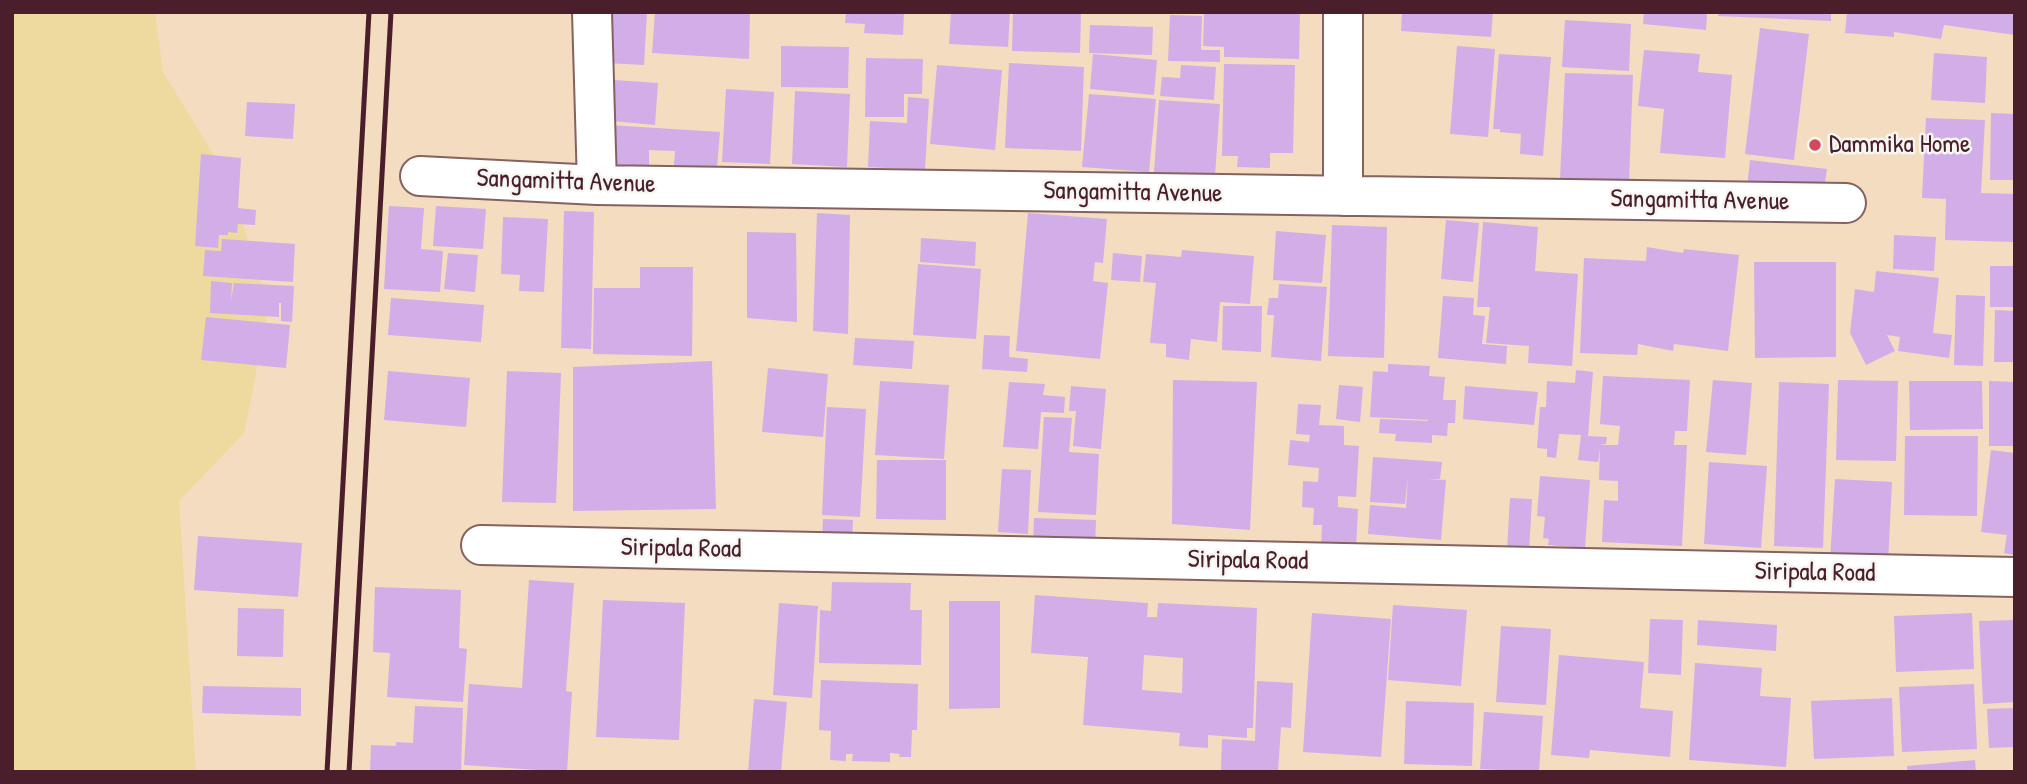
<!DOCTYPE html>
<style>
body{margin:0}
#map{position:relative;width:2027px;height:784px;overflow:hidden;background:#f3dcc0;font-family:"Patrick Hand",sans-serif}
canvas{display:block}
.frame{position:absolute;inset:0;border:14px solid #4a1f2b;pointer-events:none}
</style>
<div id="map">
<canvas width="2027" height="784"></canvas>
<div class="frame"></div>
</div>
<script>
const ctx = document.querySelector('canvas').getContext('2d');
ctx.lineJoin = 'round';
function fillPath(path, color) { ctx.fillStyle = color; ctx.fill(path, 'evenodd'); }
const poly = rows => new Path2D(rows.map(r => 'M' + r).join(''));
function stroke(path, color, width, dash) { ctx.strokeStyle = color; ctx.lineWidth = width; ctx.lineCap = dash ? 'butt' : 'round'; ctx.setLineDash(dash || []); ctx.stroke(path); }
function drawText(font, color, halo, rows, align = 'center') {
  ctx.font = font + ' "Patrick Hand",sans-serif'; ctx.lineWidth = 5; ctx.setLineDash([]); ctx.textBaseline = 'middle'; ctx.strokeStyle = halo; ctx.fillStyle = color; for (const [text, x, y, turn = 0] of rows) {
    ctx.save(); ctx.translate(x, y); ctx.rotate((+turn || 0) * Math.PI / 180); ctx.textAlign = isNaN(turn) ? turn : align; if (halo) ctx.strokeText(text, 0, 0); ctx.fillText(text, 0, 0); ctx.restore();
  }
}
fillPath(poly([
 [12,12,155,12,163,72,228,178,269,307,244,433,179,501,196,772,12,772]
]), '#eeda9e');
fillPath(poly([
 [609,12,647,12,644,65,606,63],
 [655,12,750,12,749,59,652,53],
 [846,12,904,12,903,35,864,33,865,24,845,23],
 [951,12,1010,12,1008,47,949,44],
 [1013,12,1081,12,1080,53,1012,51],
 [1204,12,1300,12,1299,59,1224,57,1224,47,1203,46],
 [1402,12,1493,12,1491,37,1401,31],
 [1644,12,1707,12,1706,30,1643,24],
 [1719,12,1831,12,1831,21,1718,16],
 [1847,12,2015,12,2015,35,1944,25,1941,39,1894,32,1894,37,1845,33],
 [1170,15,1202,16,1201,50,1220,50,1220,62,1168,61],
 [1565,20,1631,24,1629,71,1562,67],
 [1090,25,1153,27,1152,55,1089,53],
 [1760,28,1809,34,1794,160,1745,154],
 [781,46,849,47,848,88,781,87],
 [1457,46,1495,49,1488,137,1450,134],
 [1644,50,1700,54,1698,72,1732,75,1725,158,1660,153,1664,109,1638,106],
 [1934,53,1987,57,1985,103,1931,100],
 [1093,54,1157,60,1154,95,1090,89],
 [1499,54,1551,57,1543,156,1520,154,1521,134,1500,132,1500,129,1493,129],
 [866,58,923,59,922,94,904,94,904,117,865,117],
 [1009,63,1084,67,1081,151,1005,148],
 [1224,64,1295,65,1293,153,1270,153,1270,168,1237,167,1238,156,1222,156],
 [937,65,1002,70,995,150,930,144],
 [1181,65,1216,67,1214,100,1160,96,1162,77,1180,78],
 [1565,73,1633,75,1629,182,1560,179],
 [614,80,658,83,655,125,612,121],
 [726,89,774,92,770,164,722,162],
 [795,91,850,94,847,167,792,164],
 [1089,94,1156,99,1149,172,1082,167],
 [908,97,929,99,925,170,868,167,870,121,907,123],
 [1159,100,1220,104,1215,176,1154,172],
 [247,102,295,104,293,139,245,136],
 [1991,113,2015,114,2015,180,1990,180],
 [1926,118,1985,120,1981,193,2015,194,2015,242,1945,240,1946,199,1922,198],
 [609,125,720,132,716,179,673,177,675,151,649,150,649,167,607,164],
 [201,154,241,158,238,208,256,210,255,225,238,224,237,233,228,232,228,235,219,235,218,248,195,246],
 [1750,160,1827,169,1823,195,1747,187],
 [389,206,424,208,421,249,443,251,440,292,384,289],
 [436,206,486,209,483,249,433,246],
 [564,211,594,212,591,349,561,348],
 [817,213,850,215,848,334,813,331],
 [1028,213,1107,219,1103,263,1095,262,1093,281,1108,283,1100,359,1016,351],
 [503,217,548,219,544,292,519,291,520,275,501,274],
 [1446,220,1479,223,1473,282,1441,279],
 [1483,222,1538,227,1535,271,1578,274,1572,366,1528,363,1529,346,1486,343,1490,307,1477,307],
 [1332,225,1387,227,1384,358,1328,356],
 [1276,231,1326,235,1322,283,1273,280],
 [747,232,796,233,797,322,747,318],
 [1894,235,1936,237,1934,271,1893,269],
 [921,238,976,242,975,266,920,262],
 [222,239,295,244,293,282,203,276,205,250,221,251],
 [1647,247,1683,253,1684,249,1739,255,1728,351,1674,344,1673,351,1638,344,1637,355,1580,353,1584,258,1646,261],
 [1182,250,1254,256,1250,304,1220,302,1217,342,1191,339,1189,360,1166,357,1166,344,1150,343,1156,283,1143,282,1146,254,1181,257],
 [448,253,478,255,475,292,444,289],
 [1113,253,1142,256,1140,282,1111,280],
 [1754,262,1836,262,1836,357,1755,358],
 [918,264,981,269,976,339,913,335],
 [1990,266,2015,266,2015,307,1990,307],
 [640,267,693,267,692,356,593,354,594,288,640,288],
 [1876,271,1939,278,1933,333,1952,335,1949,358,1898,351,1900,337,1887,335,1895,351,1866,365,1850,333,1855,289,1874,292],
 [211,281,232,283,231,301,234,283,294,286,292,322,281,321,281,303,279,303,279,317,210,313],
 [1279,284,1327,287,1321,361,1271,357,1274,315,1267,315,1269,298,1278,298],
 [1956,295,1985,296,1983,366,1954,365],
 [1443,296,1474,298,1473,315,1485,316,1482,344,1507,346,1506,364,1438,358],
 [391,298,484,305,481,342,388,335],
 [1223,306,1262,306,1261,352,1222,350],
 [1995,310,2015,311,2015,362,1994,362],
 [206,317,290,325,286,368,201,360],
 [984,335,1010,336,1009,357,1028,359,1027,372,982,369],
 [855,338,914,341,912,369,853,365],
 [712,361,716,509,573,511,573,367],
 [1388,364,1430,366,1429,376,1445,377,1443,400,1456,400,1455,423,1448,423,1447,436,1432,435,1432,443,1395,441,1396,434,1379,433,1380,419,1428,421,1429,407,1428,420,1370,417,1373,371,1388,372],
 [768,368,828,374,823,437,762,432],
 [1576,370,1593,372,1588,436,1607,437,1606,444,1599,445,1618,445,1620,426,1600,424,1603,376,1690,380,1687,431,1675,431,1674,445,1687,445,1682,546,1602,542,1604,500,1618,501,1618,481,1599,480,1600,449,1598,462,1578,460,1581,435,1559,434,1556,458,1547,457,1547,449,1537,448,1540,407,1546,407,1547,381,1575,383],
 [388,371,470,378,466,427,384,420],
 [507,371,561,373,556,503,502,502],
 [1173,380,1257,382,1250,530,1172,524],
 [1713,380,1752,383,1746,455,1706,452],
 [1838,380,1898,381,1896,461,1836,460],
 [880,381,949,385,944,459,875,455],
 [1909,381,1982,381,1983,429,1910,430],
 [1989,381,2015,382,2015,446,1989,446],
 [1009,382,1045,384,1043,395,1065,397,1064,413,1041,412,1038,449,1003,447],
 [1779,382,1829,384,1823,548,1774,546],
 [1339,385,1363,387,1360,422,1336,419],
 [1071,386,1106,389,1101,449,1073,446,1076,411,1069,411],
 [1465,386,1538,392,1534,425,1463,419],
 [1298,404,1321,405,1319,425,1344,426,1344,445,1359,446,1356,497,1338,496,1338,507,1358,509,1356,549,1321,548,1322,525,1313,525,1314,508,1302,507,1303,481,1318,482,1319,468,1288,465,1290,440,1309,442,1310,435,1296,434],
 [827,407,866,409,860,517,822,515],
 [1044,417,1072,418,1069,452,1099,454,1096,515,1038,512],
 [1905,436,1978,436,1977,516,1904,515],
 [1991,450,2015,453,2015,555,2004,553,2007,535,1981,532],
 [1373,457,1442,462,1440,479,1427,479,1446,480,1441,540,1368,534,1370,505,1406,508,1408,476,1405,504,1370,502],
 [877,460,946,460,946,520,876,519],
 [1709,462,1767,466,1761,548,1704,544],
 [1002,469,1031,470,1028,534,998,532],
 [1540,476,1590,480,1585,548,1548,545,1549,539,1543,538,1545,517,1537,516],
 [1835,479,1892,482,1888,563,1830,560],
 [1510,498,1532,499,1529,551,1507,550],
 [1034,518,1096,520,1095,549,1033,547],
 [823,519,853,520,852,541,822,540],
 [198,536,302,543,298,597,194,590],
 [529,580,574,583,566,691,572,692,567,772,464,765,469,684,522,688],
 [832,582,911,583,910,610,922,610,921,665,819,663,820,610,831,611],
 [375,587,461,590,459,648,467,649,463,702,387,697,390,653,373,652],
 [1035,595,1148,603,1147,617,1157,617,1158,603,1257,608,1253,728,1247,728,1247,738,1208,735,1208,748,1179,746,1180,733,1083,725,1088,657,1031,653],
 [1144,655,1183,658,1182,693,1142,690],
 [603,600,685,603,679,740,596,737],
 [949,601,1000,601,1000,708,949,709],
 [779,603,818,606,812,698,773,695],
 [1393,605,1467,610,1461,686,1388,680],
 [238,608,284,609,283,657,237,656],
 [1312,613,1391,619,1381,757,1303,752],
 [1972,613,1974,669,1896,672,1894,616],
 [1650,619,1683,620,1681,675,1648,673],
 [1698,620,1777,625,1776,651,1697,645],
 [2015,620,2015,702,1983,704,1979,621],
 [1501,626,1551,629,1546,705,1496,702],
 [1559,655,1644,662,1640,708,1673,711,1670,757,1590,750,1589,758,1551,755],
 [1695,663,1762,668,1760,696,1791,698,1786,767,1689,760],
 [821,680,918,684,917,730,912,730,911,757,899,757,900,754,890,753,890,762,852,761,853,754,846,754,846,761,830,760,831,731,819,730],
 [1257,681,1293,683,1291,728,1281,727,1278,772,1221,770,1222,739,1255,741],
 [1974,684,1977,749,1902,752,1899,687],
 [203,686,301,688,301,716,202,713],
 [1892,698,1894,756,1814,759,1811,701],
 [754,699,787,702,781,772,748,772],
 [1406,701,1474,703,1472,766,1404,764],
 [415,706,463,708,461,772,370,772,371,745,396,746,396,742,413,743],
 [2015,708,2015,747,1989,748,1987,709],
 [1484,712,1543,716,1539,772,1480,769],
 [1975,760,1976,772,1907,772,1907,766]
]), '#d1aee8');
const minor = poly([
 [592,12,597,185],
 [1343,12,1343,196],
 [420,176,597,185,1846,203],
 [481,545,2015,577]
]);
stroke(minor, '#85615f', 42);
stroke(minor, '#fff', 38);
stroke(poly([
 [327,772,369,12],
 [349,772,391,12]
]), '#4a1f2b', 5);
for (const [x, y, r, color] of [
 [1815,145,7,"#d1495b"]
]) { const dot = new Path2D(); dot.arc(x, y, r, 0, 2 * Math.PI); ctx.fillStyle = color; ctx.fill(dot); stroke(dot, '#f6f6f2', 2.5); }
drawText('26px', '#4a1f2b', '#f6f6f2', [
 ["Dammika Home",1829,145]
], 'left');
drawText('26px', '#4a1f2b', '#f6f6f2', [
 ["Sangamitta Avenue",566,182,2],
 ["Sangamitta Avenue",1133,193,1],
 ["Sangamitta Avenue",1700,201,1],
 ["Siripala Road",681,549,1],
 ["Siripala Road",1248,561,1],
 ["Siripala Road",1815,573,1]
]);
</script>
